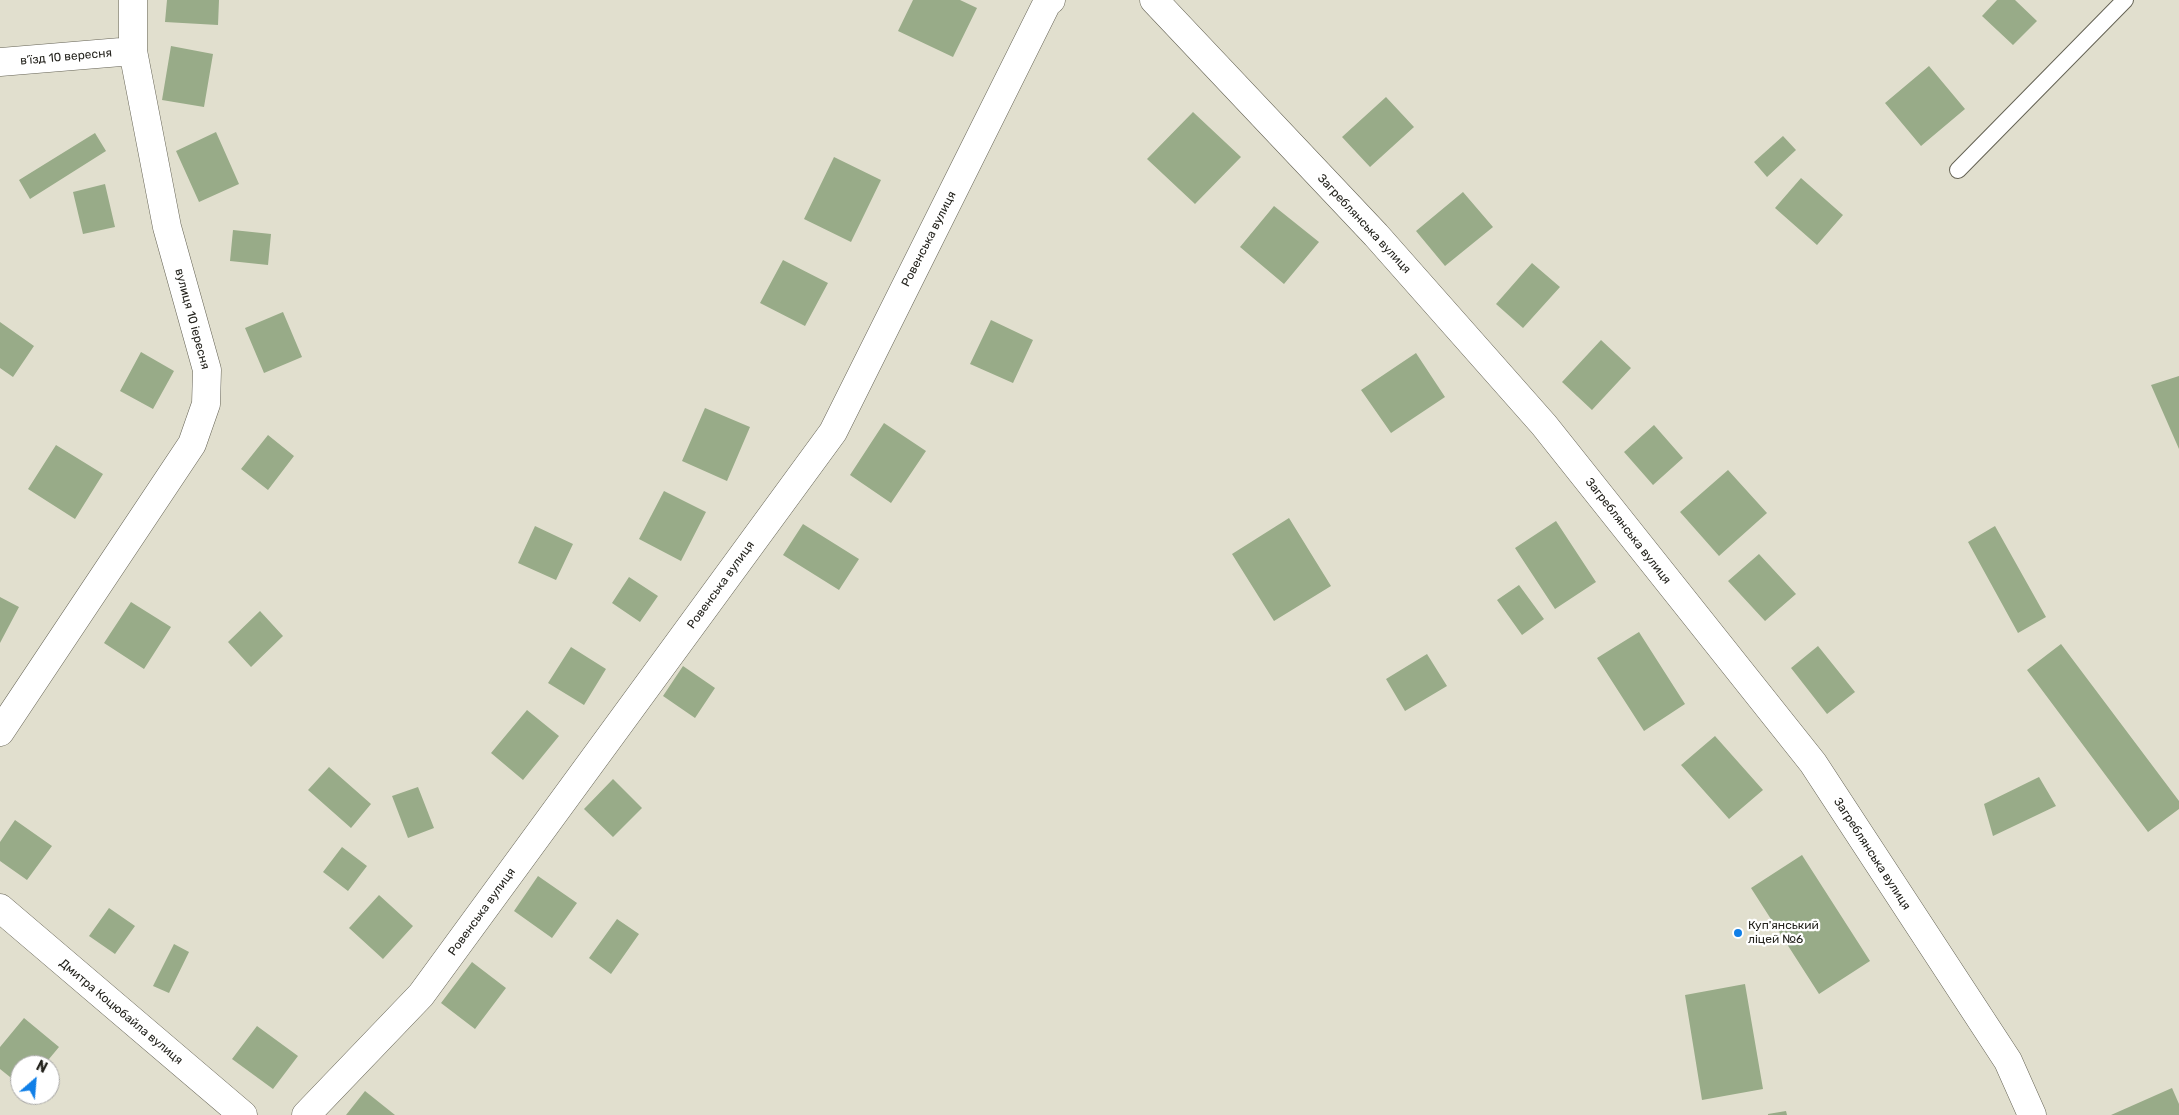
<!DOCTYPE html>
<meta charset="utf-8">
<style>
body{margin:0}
#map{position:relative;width:2179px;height:1115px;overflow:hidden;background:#e1dfce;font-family:Rubik,sans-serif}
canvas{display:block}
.north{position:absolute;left:10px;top:1055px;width:50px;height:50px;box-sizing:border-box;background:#fff;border:1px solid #a8a7a5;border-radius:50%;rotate:27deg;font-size:14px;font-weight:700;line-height:20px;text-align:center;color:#25241e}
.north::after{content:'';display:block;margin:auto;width:18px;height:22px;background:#107fe7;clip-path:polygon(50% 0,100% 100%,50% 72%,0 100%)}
</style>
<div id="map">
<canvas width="2179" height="1115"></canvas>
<div class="north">N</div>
</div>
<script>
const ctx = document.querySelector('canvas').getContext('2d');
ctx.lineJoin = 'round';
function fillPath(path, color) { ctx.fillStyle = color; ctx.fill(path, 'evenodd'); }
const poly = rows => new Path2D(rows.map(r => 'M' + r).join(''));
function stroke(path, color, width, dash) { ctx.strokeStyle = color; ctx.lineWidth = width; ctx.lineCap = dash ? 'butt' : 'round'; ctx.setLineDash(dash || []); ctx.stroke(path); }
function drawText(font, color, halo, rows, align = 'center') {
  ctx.font = font + ' Rubik,sans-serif'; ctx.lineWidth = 4.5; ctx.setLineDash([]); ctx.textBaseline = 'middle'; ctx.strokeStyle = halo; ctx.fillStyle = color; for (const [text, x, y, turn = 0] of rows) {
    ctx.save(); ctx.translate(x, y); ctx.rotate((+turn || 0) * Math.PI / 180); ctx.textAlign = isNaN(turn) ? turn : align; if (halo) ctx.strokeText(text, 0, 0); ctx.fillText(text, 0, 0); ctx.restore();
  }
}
fillPath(poly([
 [167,0,219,0,218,25,165,22],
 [913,0,960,0,977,8,953,57,898,31],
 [1997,0,2015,0,2037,21,2013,45,1982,16],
 [171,46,213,54,204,107,162,100],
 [1929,66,1965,109,1921,146,1885,103],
 [1386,97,1414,127,1370,167,1342,137],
 [1193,112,1241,157,1195,204,1147,159],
 [216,132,239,184,199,202,176,151],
 [95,133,106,151,30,199,19,180],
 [1783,136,1796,150,1767,177,1754,162],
 [834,157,881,180,851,242,804,219],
 [1801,178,1843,215,1817,245,1775,208],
 [105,184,115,227,83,234,73,192],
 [1463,192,1493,227,1445,266,1416,231],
 [1274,206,1319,242,1284,284,1240,247],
 [233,230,271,234,268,265,230,261],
 [783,260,828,283,805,326,760,303],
 [1532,263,1560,287,1523,328,1496,304],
 [283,312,302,357,264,373,245,328],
 [991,320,1033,340,1013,383,970,364],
 [0,322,34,346,13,377,0,368],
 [1601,340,1631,368,1592,410,1562,382],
 [141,352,174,371,153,409,120,391],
 [1416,353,1445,397,1391,433,1361,390],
 [2179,376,2179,449,2151,385],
 [705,408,750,427,727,481,682,461],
 [884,423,926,451,891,503,850,475],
 [1654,425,1683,458,1653,485,1624,452],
 [268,435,294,456,268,490,241,469],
 [56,445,103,474,75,519,28,489],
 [1728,470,1767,513,1719,556,1680,512],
 [664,491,706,512,681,561,639,539],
 [1289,518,1331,586,1274,621,1232,554],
 [1556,521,1596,582,1555,609,1515,548],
 [803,524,859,559,839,590,783,555],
 [535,526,573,544,556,580,518,563],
 [1995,526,2046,617,2018,633,1968,542],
 [1759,554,1796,594,1765,621,1728,581],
 [629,577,658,596,640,622,612,603],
 [1519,585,1544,619,1522,635,1497,600],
 [0,597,19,607,0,643],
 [131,602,171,627,144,669,104,643],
 [260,611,283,636,251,667,228,642],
 [1639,632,1685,704,1644,731,1597,658],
 [2061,644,2179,801,2179,809,2148,832,2027,670],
 [1818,646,1855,692,1827,714,1791,668],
 [571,647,606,669,584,705,548,683],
 [1427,654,1447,686,1405,711,1386,679],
 [683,666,715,688,695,718,663,696],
 [527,710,559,736,523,780,491,753],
 [1715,736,1763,790,1729,819,1681,765],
 [329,767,371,804,351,828,308,790],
 [2039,777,2056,806,1993,836,1984,804],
 [613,779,642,808,613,837,584,809],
 [418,787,434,828,408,838,392,796],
 [15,820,52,846,27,880,0,861,0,842],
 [342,847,367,866,348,891,323,872],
 [1802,855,1870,961,1819,994,1751,888],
 [538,876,577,903,552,938,514,911],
 [379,895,413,926,383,959,349,928],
 [109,908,135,926,115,954,89,936],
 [617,919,639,934,611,974,589,958],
 [174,944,189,952,169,993,153,986],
 [472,962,506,988,475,1029,441,1003],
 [1745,984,1763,1089,1702,1100,1685,995],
 [24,1018,59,1047,44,1065,20,1065,20,1085,0,1069,0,1047],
 [257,1026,298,1056,273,1089,232,1059],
 [2172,1088,2179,1104,2179,1115,2111,1115],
 [365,1091,395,1115,346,1115],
 [1786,1111,1787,1115,1768,1115,1768,1114]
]), '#98ab88');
const lane = poly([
 [1958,170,2125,0]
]);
const street = poly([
 [1154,0,1376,235,1544,425,1813,763,2008,1061,2032,1115],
 [0,62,133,51],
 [0,732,192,444,206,404,207,370,167,227,133,51,133,0],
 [0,908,243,1115],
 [306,1115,421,995,833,432,1047,3,1051,0]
]);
stroke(lane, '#646254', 18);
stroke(street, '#646254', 29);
stroke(lane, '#fff', 16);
stroke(street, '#fff', 28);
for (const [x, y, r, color] of [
 [1738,933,5,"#107fe7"]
]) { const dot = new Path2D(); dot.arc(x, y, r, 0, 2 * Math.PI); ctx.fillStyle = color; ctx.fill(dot); stroke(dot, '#fff', 2); }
drawText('12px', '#25241e', '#fff', [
 ["в’їзд 10 вересня",66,57,-5],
 ["Загреблянська вулиця",1364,224,47],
 ["Ровенська вулиця",929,239,-63],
 ["вулиця 10 іересня",192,319,75],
 ["Загреблянська вулиця",1628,531,52],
 ["Ровенська вулиця",721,585,-54],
 ["Загреблянська вулиця",1872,854,57],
 ["Ровенська вулиця",482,912,-54],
 ["Дмитра Коцюбайла вулиця",121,1012,40]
]);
drawText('12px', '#25241e', '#fff', [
 ["Куп'янський",1748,926],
 ["ліцей №6",1748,940]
], 'left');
</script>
